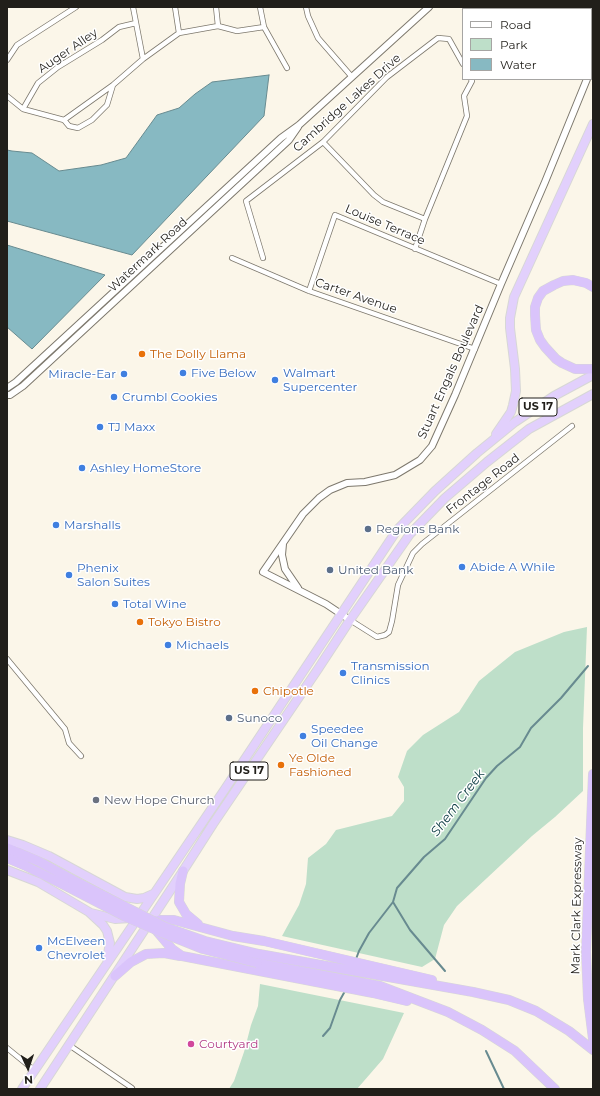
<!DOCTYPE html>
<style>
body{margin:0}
#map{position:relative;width:600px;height:1096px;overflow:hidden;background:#fbf6e9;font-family:Montserrat,sans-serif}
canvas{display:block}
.frame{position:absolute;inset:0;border:8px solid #211f1a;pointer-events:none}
.legend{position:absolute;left:462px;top:8px;width:130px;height:72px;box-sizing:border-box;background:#fff;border:1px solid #a6a5a3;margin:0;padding:5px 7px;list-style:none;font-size:12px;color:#211f1a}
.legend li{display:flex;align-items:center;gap:8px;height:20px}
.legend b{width:20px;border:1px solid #a6a5a3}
.north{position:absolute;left:8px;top:1048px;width:40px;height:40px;-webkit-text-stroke:3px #fff;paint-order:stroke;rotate:177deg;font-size:11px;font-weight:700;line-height:16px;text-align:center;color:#211f1a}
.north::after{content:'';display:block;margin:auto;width:14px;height:18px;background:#211f1a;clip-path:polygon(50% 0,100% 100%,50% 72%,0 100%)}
</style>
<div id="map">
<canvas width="600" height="1096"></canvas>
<div class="frame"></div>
<ul class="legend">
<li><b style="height:5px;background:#fff"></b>Road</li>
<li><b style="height:11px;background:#bedfc9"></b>Park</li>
<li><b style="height:11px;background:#87b9c2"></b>Water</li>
</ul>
<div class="north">N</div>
</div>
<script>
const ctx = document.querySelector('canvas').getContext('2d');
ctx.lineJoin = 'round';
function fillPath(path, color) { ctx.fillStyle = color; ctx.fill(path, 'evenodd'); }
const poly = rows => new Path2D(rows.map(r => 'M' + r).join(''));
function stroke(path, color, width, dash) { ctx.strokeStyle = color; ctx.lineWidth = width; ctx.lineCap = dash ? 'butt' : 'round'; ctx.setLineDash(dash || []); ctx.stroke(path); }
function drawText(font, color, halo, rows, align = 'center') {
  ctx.font = font + ' Montserrat,sans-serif'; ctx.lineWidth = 3; ctx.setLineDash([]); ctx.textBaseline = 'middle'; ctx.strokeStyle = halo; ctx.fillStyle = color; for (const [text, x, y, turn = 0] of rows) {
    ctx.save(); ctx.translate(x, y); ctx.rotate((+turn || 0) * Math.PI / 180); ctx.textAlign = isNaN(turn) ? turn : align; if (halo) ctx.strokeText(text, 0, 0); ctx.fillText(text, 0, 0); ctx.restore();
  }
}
fillPath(poly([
 [587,627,583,728,583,791,555,817,532,836,457,906,444,925,435,959,422,967,282,936,299,905,306,884,308,858,326,844,336,830,392,816,404,801,404,787,398,777,407,751,423,735,459,712,479,681,515,652,564,632],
 [260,984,404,1013,383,1059,357,1089,229,1089,234,1081,244,1052,251,1025,258,1006]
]), '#bedfc9');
const water = poly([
 [269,75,264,116,132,255,7,221,7,150,12,151,32,153,59,171,101,165,126,158,157,115,179,108,195,94,212,82,269,75],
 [7,245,105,275,32,349,7,327,7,245]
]);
fillPath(water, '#87b9c2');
stroke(water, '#688b90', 1);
stroke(poly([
 [393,902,410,930,445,971],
 [356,959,359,951,369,933,393,902,397,888,424,857,445,839,486,778,497,766,520,747,531,728,561,698,588,666],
 [323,1036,330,1028,340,1000,345,991],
 [486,1051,504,1089]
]), '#688b90', 2);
const minor = poly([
 [133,7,143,59],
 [175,7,179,33],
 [216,7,218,26],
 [260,7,264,27,287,68],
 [306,7,308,16,318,38,352,77],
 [7,60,17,45,76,7],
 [7,96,23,109,64,120,113,85,143,59,179,33,218,26,237,31,264,27],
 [23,109,38,83,58,67,102,40,119,27,136,23],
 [64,120,69,126,78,128,92,120,107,105,113,85],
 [323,142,374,195,383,202,425,219],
 [415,249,425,219,467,116,464,96,472,81,471,79],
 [232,258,309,291,475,349],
 [263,258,246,201,323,142,387,77,438,38,449,39,463,64],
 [309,291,335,215,501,284],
 [350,620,377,637,385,635,389,632,392,621,398,585,413,553,422,544,572,426],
 [7,659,65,729,69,743,81,756],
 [69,1045,132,1088,131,1089],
 [7,1048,34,1070]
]);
const tertiary = poly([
 [583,7,583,9],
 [591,38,593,50,591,66],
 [7,388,16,382,281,138,299,125,429,7],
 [7,395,10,395,23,386,289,140,298,127],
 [283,544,282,555,285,569,298,588],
 [350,620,326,604,263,572,303,514,319,498,330,490,347,483,365,482,395,475,420,460,432,446,455,395,501,284,545,182,587,79]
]);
const trunk = poly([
 [496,434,511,412,513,405,516,391,515,369,510,328,510,318,514,297,593,124],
 [7,840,23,845,49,856,125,897,137,899,144,898,153,894],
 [7,870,38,882,89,912,103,925,107,931,110,943,107,959],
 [91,913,115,919,131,918],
 [22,1089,225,789,397,530,435,491,477,453,515,422,554,396,593,375],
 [40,1089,183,871,213,824,318,669,350,620,410,534,445,498,487,462,529,429,593,394]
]);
const motorway = poly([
 [593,287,586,283,573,280,563,281,554,285,543,291,538,298,535,307,535,315,536,330,540,340,545,347,556,359,562,363,575,369,593,369],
 [593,774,586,952,588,999,593,1039],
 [7,848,38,861,73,880],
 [7,858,26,866,68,887],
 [183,871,180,884,179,902,186,914,198,924],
 [150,922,161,920,174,920,233,936,264,941,432,980],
 [155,929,172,949,182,956,373,993,407,1001],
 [259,954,473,992,509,1000,536,1011,569,1031,593,1050],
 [257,963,380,986,448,1012,482,1030,515,1051,555,1089],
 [115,976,131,962,146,954,164,953,180,956]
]);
stroke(minor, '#7d786d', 6);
stroke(tertiary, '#7d786d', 8);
stroke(trunk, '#d7d7d6', 10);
stroke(motorway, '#d7d7d6', 10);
stroke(minor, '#fff', 4.5);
stroke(tertiary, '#fff', 6);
stroke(trunk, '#e2d0fc', 8);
stroke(motorway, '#dac4fb', 9);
const motorwayBridge = poly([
 [73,880,165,927,205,941,259,954],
 [68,887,124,916,163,933,203,949,257,963]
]);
stroke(motorwayBridge, '#d7d7d6', 10, []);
stroke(motorwayBridge, '#dac4fb', 9);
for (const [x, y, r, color] of [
 [142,354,4,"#e8710a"],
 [183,373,4,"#3f7fe0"],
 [124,374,4,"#3f7fe0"],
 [275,380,4,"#3f7fe0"],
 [114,397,4,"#3f7fe0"],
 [100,427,4,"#3f7fe0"],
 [82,468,4,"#3f7fe0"],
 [56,525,4,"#3f7fe0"],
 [368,529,4,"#5c6f8a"],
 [462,567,4,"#3f7fe0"],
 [330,570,4,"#5c6f8a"],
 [69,575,4,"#3f7fe0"],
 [115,604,4,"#3f7fe0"],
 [140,622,4,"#e8710a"],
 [168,645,4,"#3f7fe0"],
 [343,673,4,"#3f7fe0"],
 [255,691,4,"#e8710a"],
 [229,718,4,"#5c6f8a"],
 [303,736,4,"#3f7fe0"],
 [281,765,4,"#e8710a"],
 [96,800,4,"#6b7280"],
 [39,948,4,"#3f7fe0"],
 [191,1044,4,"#d1479c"]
]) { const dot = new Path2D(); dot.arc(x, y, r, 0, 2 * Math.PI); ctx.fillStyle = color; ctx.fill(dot); stroke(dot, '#fff', 1.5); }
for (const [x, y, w] of [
 [538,407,38],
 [249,771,38]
]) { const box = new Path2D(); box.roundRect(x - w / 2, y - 9, w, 18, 3); ctx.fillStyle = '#fff'; ctx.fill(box); stroke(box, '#211f1a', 1); }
drawText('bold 11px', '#211f1a', null, [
 ["US 17",538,407],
 ["US 17",249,771]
]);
drawText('12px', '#211f1a', '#fff', [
 ["Auger Alley",68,51,-34],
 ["Cambridge Lakes Drive",347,103,-42],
 ["Louise Terrace",385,225,23],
 ["Watermark Road",148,255,-43],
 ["Carter Avenue",356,296,19],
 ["Stuart Engals Boulevard",451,372,-66],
 ["Frontage Road",483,484,-38],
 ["Mark Clark Expressway",577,906,-89]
]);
drawText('12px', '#c56008', '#fff', [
 ["The Dolly Llama",150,354],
 ["Tokyo Bistro",148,622],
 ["Chipotle",263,691],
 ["Ye Olde",289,758],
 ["Fashioned",289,772]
], 'left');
drawText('12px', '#366cbe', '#fff', [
 ["Five Below",191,373],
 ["Walmart",283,373],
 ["Supercenter",283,387],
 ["Miracle-Ear",116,374,"right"],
 ["Crumbl Cookies",122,397],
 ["TJ Maxx",108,427],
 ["Ashley HomeStore",90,468],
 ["Marshalls",64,525],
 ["Abide A While",470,567],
 ["Phenix",77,568],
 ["Salon Suites",77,582],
 ["Total Wine",123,604],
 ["Michaels",176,645],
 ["Transmission",351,666],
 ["Clinics",351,680],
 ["Speedee",311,729],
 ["Oil Change",311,743],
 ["McElveen",47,941],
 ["Chevrolet",47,955]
], 'left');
drawText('12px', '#4e5e75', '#fff', [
 ["Regions Bank",376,529],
 ["United Bank",338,570],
 ["Sunoco",237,718]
], 'left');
drawText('12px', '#5b616d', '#fff', [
 ["New Hope Church",104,800]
], 'left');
drawText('12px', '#b23c85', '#fff', [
 ["Courtyard",199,1044]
], 'left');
drawText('italic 13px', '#114047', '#fff', [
 ["Shem Creek",458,803,-53]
]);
</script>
